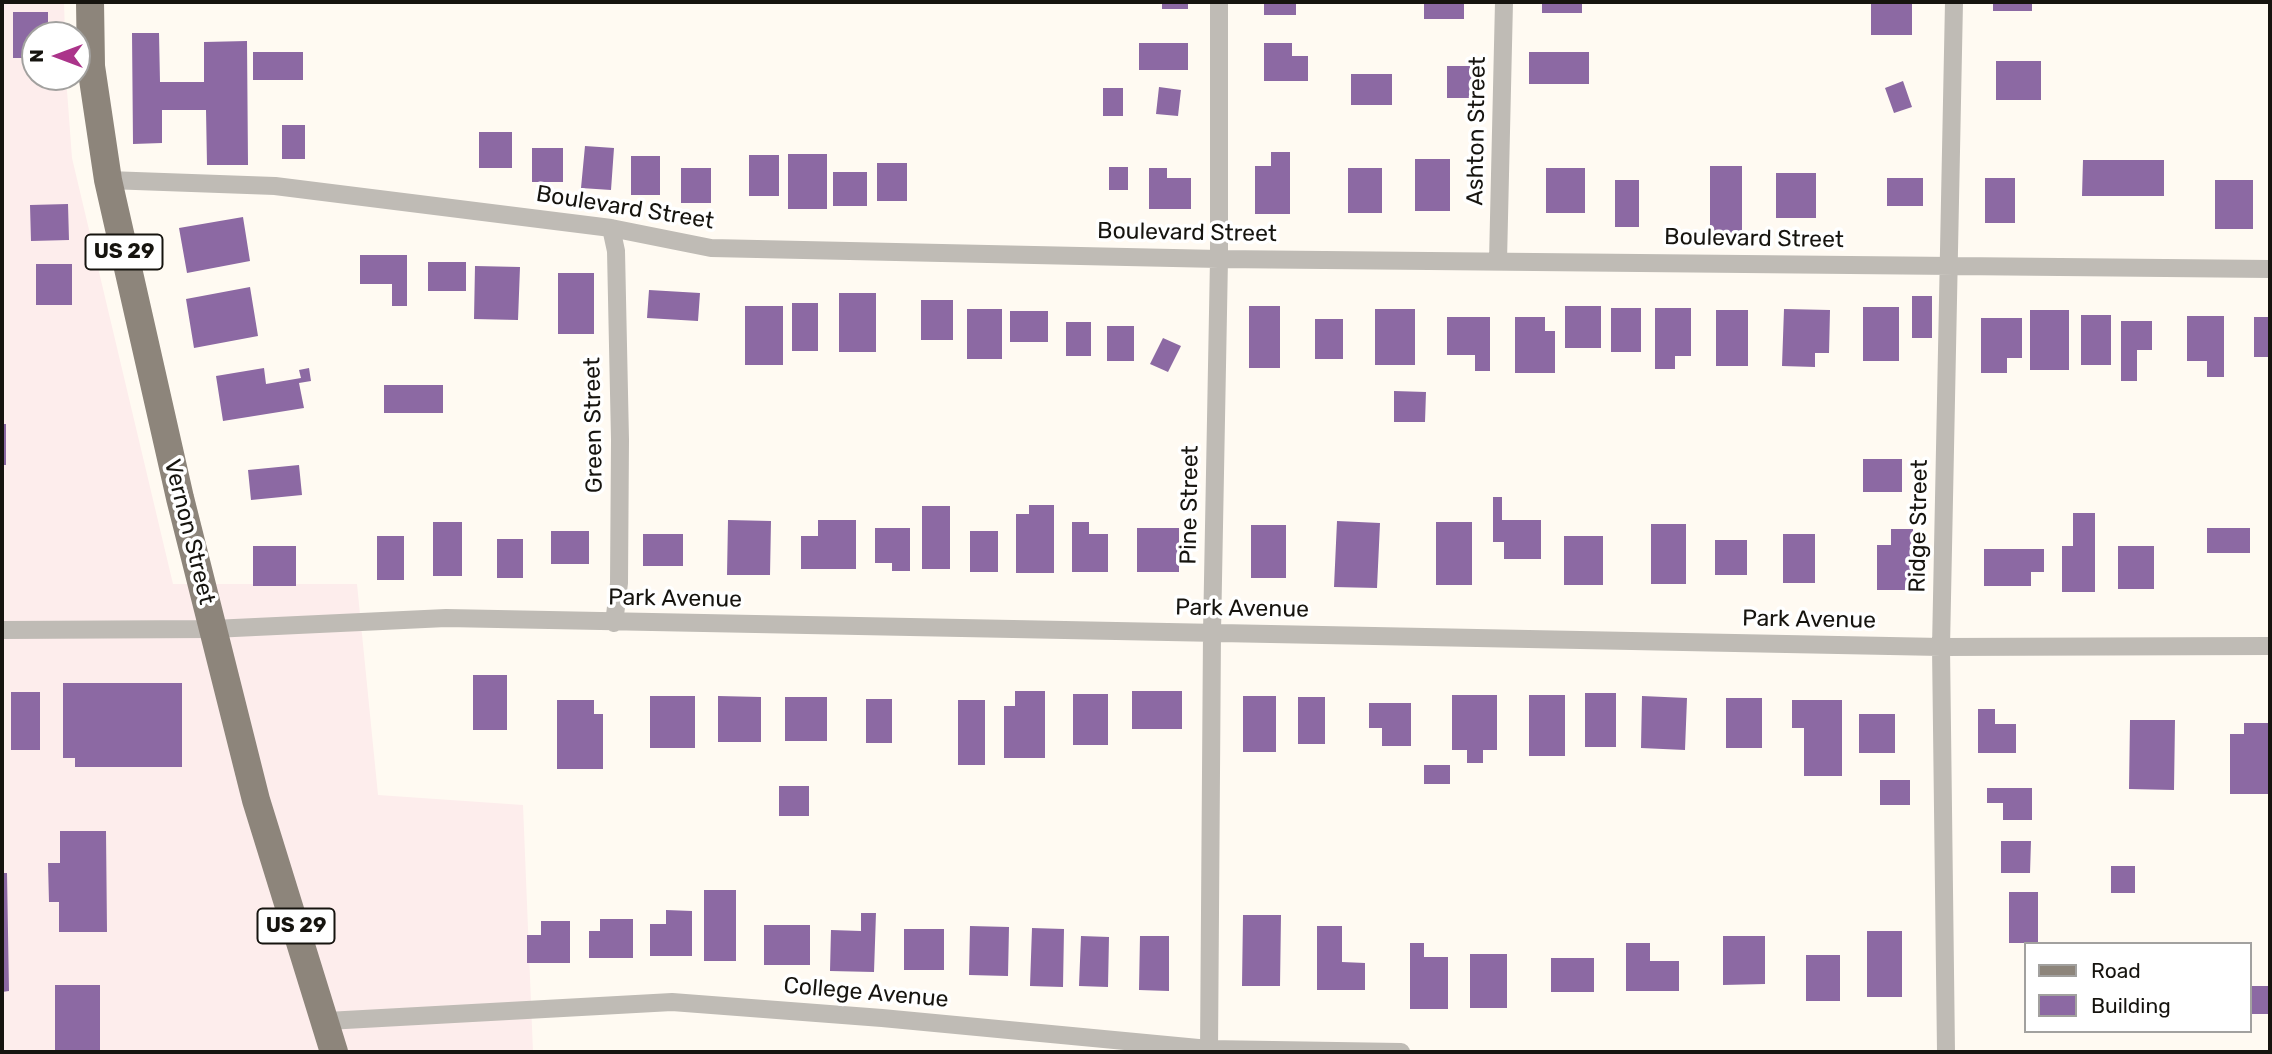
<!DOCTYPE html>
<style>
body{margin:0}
#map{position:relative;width:2272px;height:1054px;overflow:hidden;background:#fffaf2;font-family:Rubik,sans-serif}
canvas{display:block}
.frame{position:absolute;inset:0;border:4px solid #16140f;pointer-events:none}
.legend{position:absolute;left:2024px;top:942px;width:228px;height:91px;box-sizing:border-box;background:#fff;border:2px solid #a2a19f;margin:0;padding:9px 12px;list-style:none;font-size:21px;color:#16140f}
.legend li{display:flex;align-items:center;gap:14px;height:35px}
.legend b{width:35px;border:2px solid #a2a19f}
.north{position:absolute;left:21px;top:21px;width:70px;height:70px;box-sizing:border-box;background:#fff;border:2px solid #a2a19f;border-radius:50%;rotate:270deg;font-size:19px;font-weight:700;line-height:28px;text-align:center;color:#16140f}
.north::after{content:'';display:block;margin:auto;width:24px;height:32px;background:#ab348a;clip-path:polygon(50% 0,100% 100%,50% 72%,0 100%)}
</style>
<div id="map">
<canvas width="2272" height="1054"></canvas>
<div class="frame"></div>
<ul class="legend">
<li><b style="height:9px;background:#8d857b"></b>Road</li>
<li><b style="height:19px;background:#8c69a3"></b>Building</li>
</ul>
<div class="north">N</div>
</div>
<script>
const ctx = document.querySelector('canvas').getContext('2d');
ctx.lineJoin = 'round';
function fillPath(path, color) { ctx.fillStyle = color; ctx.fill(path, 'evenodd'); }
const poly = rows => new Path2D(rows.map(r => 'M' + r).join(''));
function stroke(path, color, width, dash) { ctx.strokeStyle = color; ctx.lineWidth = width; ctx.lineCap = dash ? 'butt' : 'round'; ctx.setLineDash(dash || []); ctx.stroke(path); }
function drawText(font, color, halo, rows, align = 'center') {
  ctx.font = font + ' Rubik,sans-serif'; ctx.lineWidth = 7; ctx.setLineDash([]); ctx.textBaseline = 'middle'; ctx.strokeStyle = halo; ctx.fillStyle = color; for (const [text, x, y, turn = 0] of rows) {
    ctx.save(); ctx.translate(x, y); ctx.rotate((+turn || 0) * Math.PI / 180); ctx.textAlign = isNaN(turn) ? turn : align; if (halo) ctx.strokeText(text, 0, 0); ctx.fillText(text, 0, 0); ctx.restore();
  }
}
fillPath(poly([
 [2,2,64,2,65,35,35,35,35,77,66,77,72,158,173,584,357,584,378,795,523,805,533,1052,2,1052]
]), '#fdedec');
fillPath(poly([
 [1162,2,1188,2,1188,9,1162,9],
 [1264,2,1296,2,1296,15,1264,15],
 [1424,2,1464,2,1464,19,1424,19],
 [1542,2,1582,2,1582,13,1542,13],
 [1871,2,1912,2,1912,35,1871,35],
 [1993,2,2032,2,2032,11,1993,11],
 [13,12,48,12,48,35,35,35,35,58,13,58],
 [132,33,159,33,160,82,204,82,204,42,247,41,248,165,207,165,206,110,162,110,162,143,133,144],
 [1139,43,1188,43,1188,70,1139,70],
 [1264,43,1292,43,1292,56,1308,56,1308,81,1264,81],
 [253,52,303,52,303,80,253,80],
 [1529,52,1589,52,1589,84,1529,84],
 [1996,61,2041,61,2041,100,1996,100],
 [1447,66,1475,66,1475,98,1447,98],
 [1351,74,1392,74,1392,105,1351,105],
 [1903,81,1912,107,1894,113,1885,88],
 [1159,87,1181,90,1178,116,1156,114],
 [1103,88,1123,88,1123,116,1103,116],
 [282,125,305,125,305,159,282,159],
 [479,132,512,132,512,168,479,168],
 [585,146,614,148,611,190,581,188],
 [532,148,563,148,563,182,532,182],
 [1271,152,1290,152,1290,214,1255,214,1255,166,1271,166],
 [788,154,827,154,827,209,788,209],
 [749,155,779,155,779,196,749,196],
 [631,156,660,156,660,195,631,195],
 [1415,159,1450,159,1450,211,1415,211],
 [2083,160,2164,160,2164,196,2082,196],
 [877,163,907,163,907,201,877,201],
 [1710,166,1742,166,1742,233,1710,233],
 [1109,167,1128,167,1128,190,1109,190],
 [681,168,711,168,711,203,681,203],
 [1149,168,1167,168,1167,178,1191,178,1191,209,1149,209],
 [1348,168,1382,168,1382,213,1348,213],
 [1546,168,1585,168,1585,213,1546,213],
 [833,172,867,172,867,206,833,206],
 [1776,173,1816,173,1816,218,1776,218],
 [1887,178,1923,178,1923,206,1887,206],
 [1985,178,2015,178,2015,223,1985,223],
 [1615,180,1639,180,1639,227,1615,227],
 [2215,180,2253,180,2253,229,2215,229],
 [68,204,69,240,31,241,30,205],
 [243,217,250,261,187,273,179,228],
 [360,255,407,255,407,306,392,306,392,284,360,284],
 [428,262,466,262,466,291,428,291],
 [36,264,72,264,72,305,36,305],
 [475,266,520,267,518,320,474,319],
 [558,273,594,273,594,334,558,334],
 [250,287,258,336,194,348,186,299],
 [649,290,700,293,698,321,647,318],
 [839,293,876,293,876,352,839,352],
 [1912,296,1932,296,1932,338,1912,338],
 [921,300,953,300,953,340,921,340],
 [792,303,818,303,818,351,792,351],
 [745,306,783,306,783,365,745,365],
 [1249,306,1280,306,1280,368,1249,368],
 [1565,306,1601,306,1601,348,1565,348],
 [1863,307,1899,307,1899,361,1863,361],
 [1611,308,1641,308,1641,352,1611,352],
 [1655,308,1691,308,1691,356,1675,356,1675,369,1655,369],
 [967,309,1002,309,1002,359,967,359],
 [1375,309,1415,309,1415,365,1375,365],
 [1784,309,1830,310,1829,353,1815,353,1815,367,1782,366],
 [1716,310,1748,310,1748,366,1716,366],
 [2030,310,2069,310,2069,370,2030,370],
 [1010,311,1048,311,1048,342,1010,342],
 [2081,315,2111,315,2111,365,2081,365],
 [2187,316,2224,316,2224,377,2207,377,2207,361,2187,361],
 [1447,317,1490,317,1490,371,1475,371,1475,355,1447,355],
 [1515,317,1545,317,1545,331,1555,331,1555,373,1515,373],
 [2254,317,2270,317,2270,357,2254,357],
 [1981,318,2022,318,2022,358,2007,358,2007,373,1981,373],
 [1315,319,1343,319,1343,359,1315,359],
 [2121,321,2152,321,2152,350,2137,350,2137,381,2121,381],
 [1066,322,1091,322,1091,356,1066,356],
 [1107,326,1134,326,1134,361,1107,361],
 [1163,338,1181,346,1168,372,1150,364],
 [264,368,266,384,301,378,299,370,309,368,311,381,299,383,304,408,223,421,216,376],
 [384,385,443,385,443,413,384,413],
 [1394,391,1426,392,1425,422,1394,422],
 [2,424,6,424,6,465,2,465],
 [1863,459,1902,459,1902,492,1863,492],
 [299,465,302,495,251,500,248,470],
 [1493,497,1502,497,1502,520,1541,520,1541,559,1504,559,1504,542,1493,542],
 [1029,505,1054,505,1054,573,1016,573,1016,514,1029,514],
 [922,506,950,506,950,569,922,569],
 [2073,513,2095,513,2095,592,2062,592,2062,546,2073,546],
 [728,520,771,521,770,575,727,575],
 [818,520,856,520,856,569,801,569,801,536,818,536],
 [1337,521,1380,523,1377,588,1334,587],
 [433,522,462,522,462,576,433,576],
 [1072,522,1089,522,1089,534,1108,534,1108,572,1072,572],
 [1436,522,1472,522,1472,585,1436,585],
 [1651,524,1686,524,1686,584,1651,584],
 [1251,525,1286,525,1286,578,1251,578],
 [875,528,910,528,910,571,892,571,892,563,875,563],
 [1137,528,1179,528,1179,572,1137,572],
 [2207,528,2250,528,2250,553,2207,553],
 [1891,529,1913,529,1913,590,1877,590,1877,545,1891,545],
 [551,531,589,531,589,564,551,564],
 [970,531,998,531,998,572,970,572],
 [643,534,683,534,683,566,643,566],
 [1783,534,1815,534,1815,583,1783,583],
 [377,536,404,536,404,580,377,580],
 [1564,536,1603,536,1603,585,1564,585],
 [497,539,523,539,523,578,497,578],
 [1715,540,1747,540,1747,575,1715,575],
 [253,546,296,546,296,586,253,586],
 [2118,546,2154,546,2154,589,2118,589],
 [1984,549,2044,549,2044,572,2031,572,2031,586,1984,586],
 [473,675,507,675,507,730,473,730],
 [63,683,182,683,182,767,75,767,75,758,63,758],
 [1015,691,1045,691,1045,758,1004,758,1004,706,1015,706],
 [1132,691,1182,691,1182,729,1132,729],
 [11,692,40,692,40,750,11,750],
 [1585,693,1616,693,1616,747,1585,747],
 [1073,694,1108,694,1108,745,1073,745],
 [1452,695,1497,695,1497,750,1483,750,1483,763,1467,763,1467,750,1452,750],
 [1529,695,1565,695,1565,756,1529,756],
 [650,696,695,696,695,748,650,748],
 [718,696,761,697,761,742,718,742],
 [1243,696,1276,696,1276,752,1243,752],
 [1642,696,1687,698,1685,750,1641,748],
 [785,697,827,697,827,741,785,741],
 [1298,697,1325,697,1325,744,1298,744],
 [1726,698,1762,698,1762,748,1726,748],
 [866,699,892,699,892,743,866,743],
 [557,700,594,700,594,714,603,714,603,769,557,769],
 [958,700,985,700,985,765,958,765],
 [1792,700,1842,700,1842,776,1804,776,1804,728,1792,728],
 [1369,703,1411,703,1411,746,1382,746,1382,728,1369,728],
 [1978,709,1995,709,1995,724,2016,724,2016,753,1978,753],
 [1859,714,1895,714,1895,753,1859,753],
 [2130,720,2175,720,2174,790,2129,789],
 [2244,723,2270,723,2270,794,2230,794,2230,734,2244,734],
 [1424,765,1450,765,1450,784,1424,784],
 [1880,780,1910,780,1910,805,1880,805],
 [779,786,809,786,809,816,779,816],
 [1987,788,2032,788,2032,820,2003,820,2003,803,1987,803],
 [60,831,106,831,107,932,59,932,59,902,49,902,48,863,60,863],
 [2001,841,2031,841,2030,873,2001,873],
 [2111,866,2135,866,2135,893,2111,893],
 [2,873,7,873,9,991,2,992],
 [704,890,736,890,736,961,704,961],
 [2009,892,2038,892,2038,943,2009,943],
 [666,910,692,911,692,956,650,956,650,924,666,924],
 [861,913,876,913,874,972,830,971,831,930,861,931],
 [1243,915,1281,915,1280,986,1242,986],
 [600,919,633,919,633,958,589,958,589,931,600,931],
 [541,921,570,921,570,963,527,963,527,935,541,935],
 [764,925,810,925,810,965,764,965],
 [970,926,1009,927,1008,976,969,975],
 [1317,926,1342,926,1342,962,1365,963,1365,990,1317,990],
 [1032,928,1064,929,1063,987,1030,986],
 [904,929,944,929,944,970,904,970],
 [1867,931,1902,931,1902,997,1867,997],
 [1081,936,1109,937,1108,987,1079,986],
 [1140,936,1169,936,1169,991,1139,990],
 [1723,936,1765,936,1765,984,1723,985],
 [1410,943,1424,943,1424,957,1448,957,1448,1009,1410,1009],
 [1626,943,1650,943,1650,961,1679,961,1679,991,1626,991],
 [1470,954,1507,954,1507,1008,1470,1008],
 [1806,955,1840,955,1840,1001,1806,1001],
 [1551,958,1594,958,1594,992,1551,992],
 [55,985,100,985,100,1052,55,1052],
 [2249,986,2270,986,2270,1014,2249,1014]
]), '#8c69a3');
stroke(poly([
 [108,180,275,186,611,228,711,248,1219,259,2270,269],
 [611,228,616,251,620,440,619,583,614,623],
 [1498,261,1504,2],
 [2,630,213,629,446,618,1941,647,2270,646],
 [327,1021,672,1002,882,1018,1209,1049,1401,1052],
 [1209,1052,1212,633,1219,259,1219,2],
 [1946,1052,1941,647,1954,2]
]), '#bfbbb5', 18);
stroke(poly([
 [90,2,91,66,108,180,180,498,256,800,334,1052]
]), '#8d857b', 28);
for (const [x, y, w] of [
 [124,252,77],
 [296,926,77]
]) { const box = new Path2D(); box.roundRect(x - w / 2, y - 17.5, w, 35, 5); ctx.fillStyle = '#fff'; ctx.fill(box); stroke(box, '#16140f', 2); }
drawText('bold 21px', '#16140f', null, [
 ["US 29",124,252],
 ["US 29",296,926]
]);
drawText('23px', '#16140f', '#fff', [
 ["Ashton Street",1477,131,-89],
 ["Boulevard Street",625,208,9],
 ["Boulevard Street",1187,233,1],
 ["Boulevard Street",1754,239,1],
 ["Green Street",594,425,-91],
 ["Pine Street",1190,505,-89],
 ["Ridge Street",1919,526,-89],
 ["Vernon Street",189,532,76],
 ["Park Avenue",675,599,1],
 ["Park Avenue",1242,609,1],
 ["Park Avenue",1809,620,1],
 ["College Avenue",866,993,5]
]);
</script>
